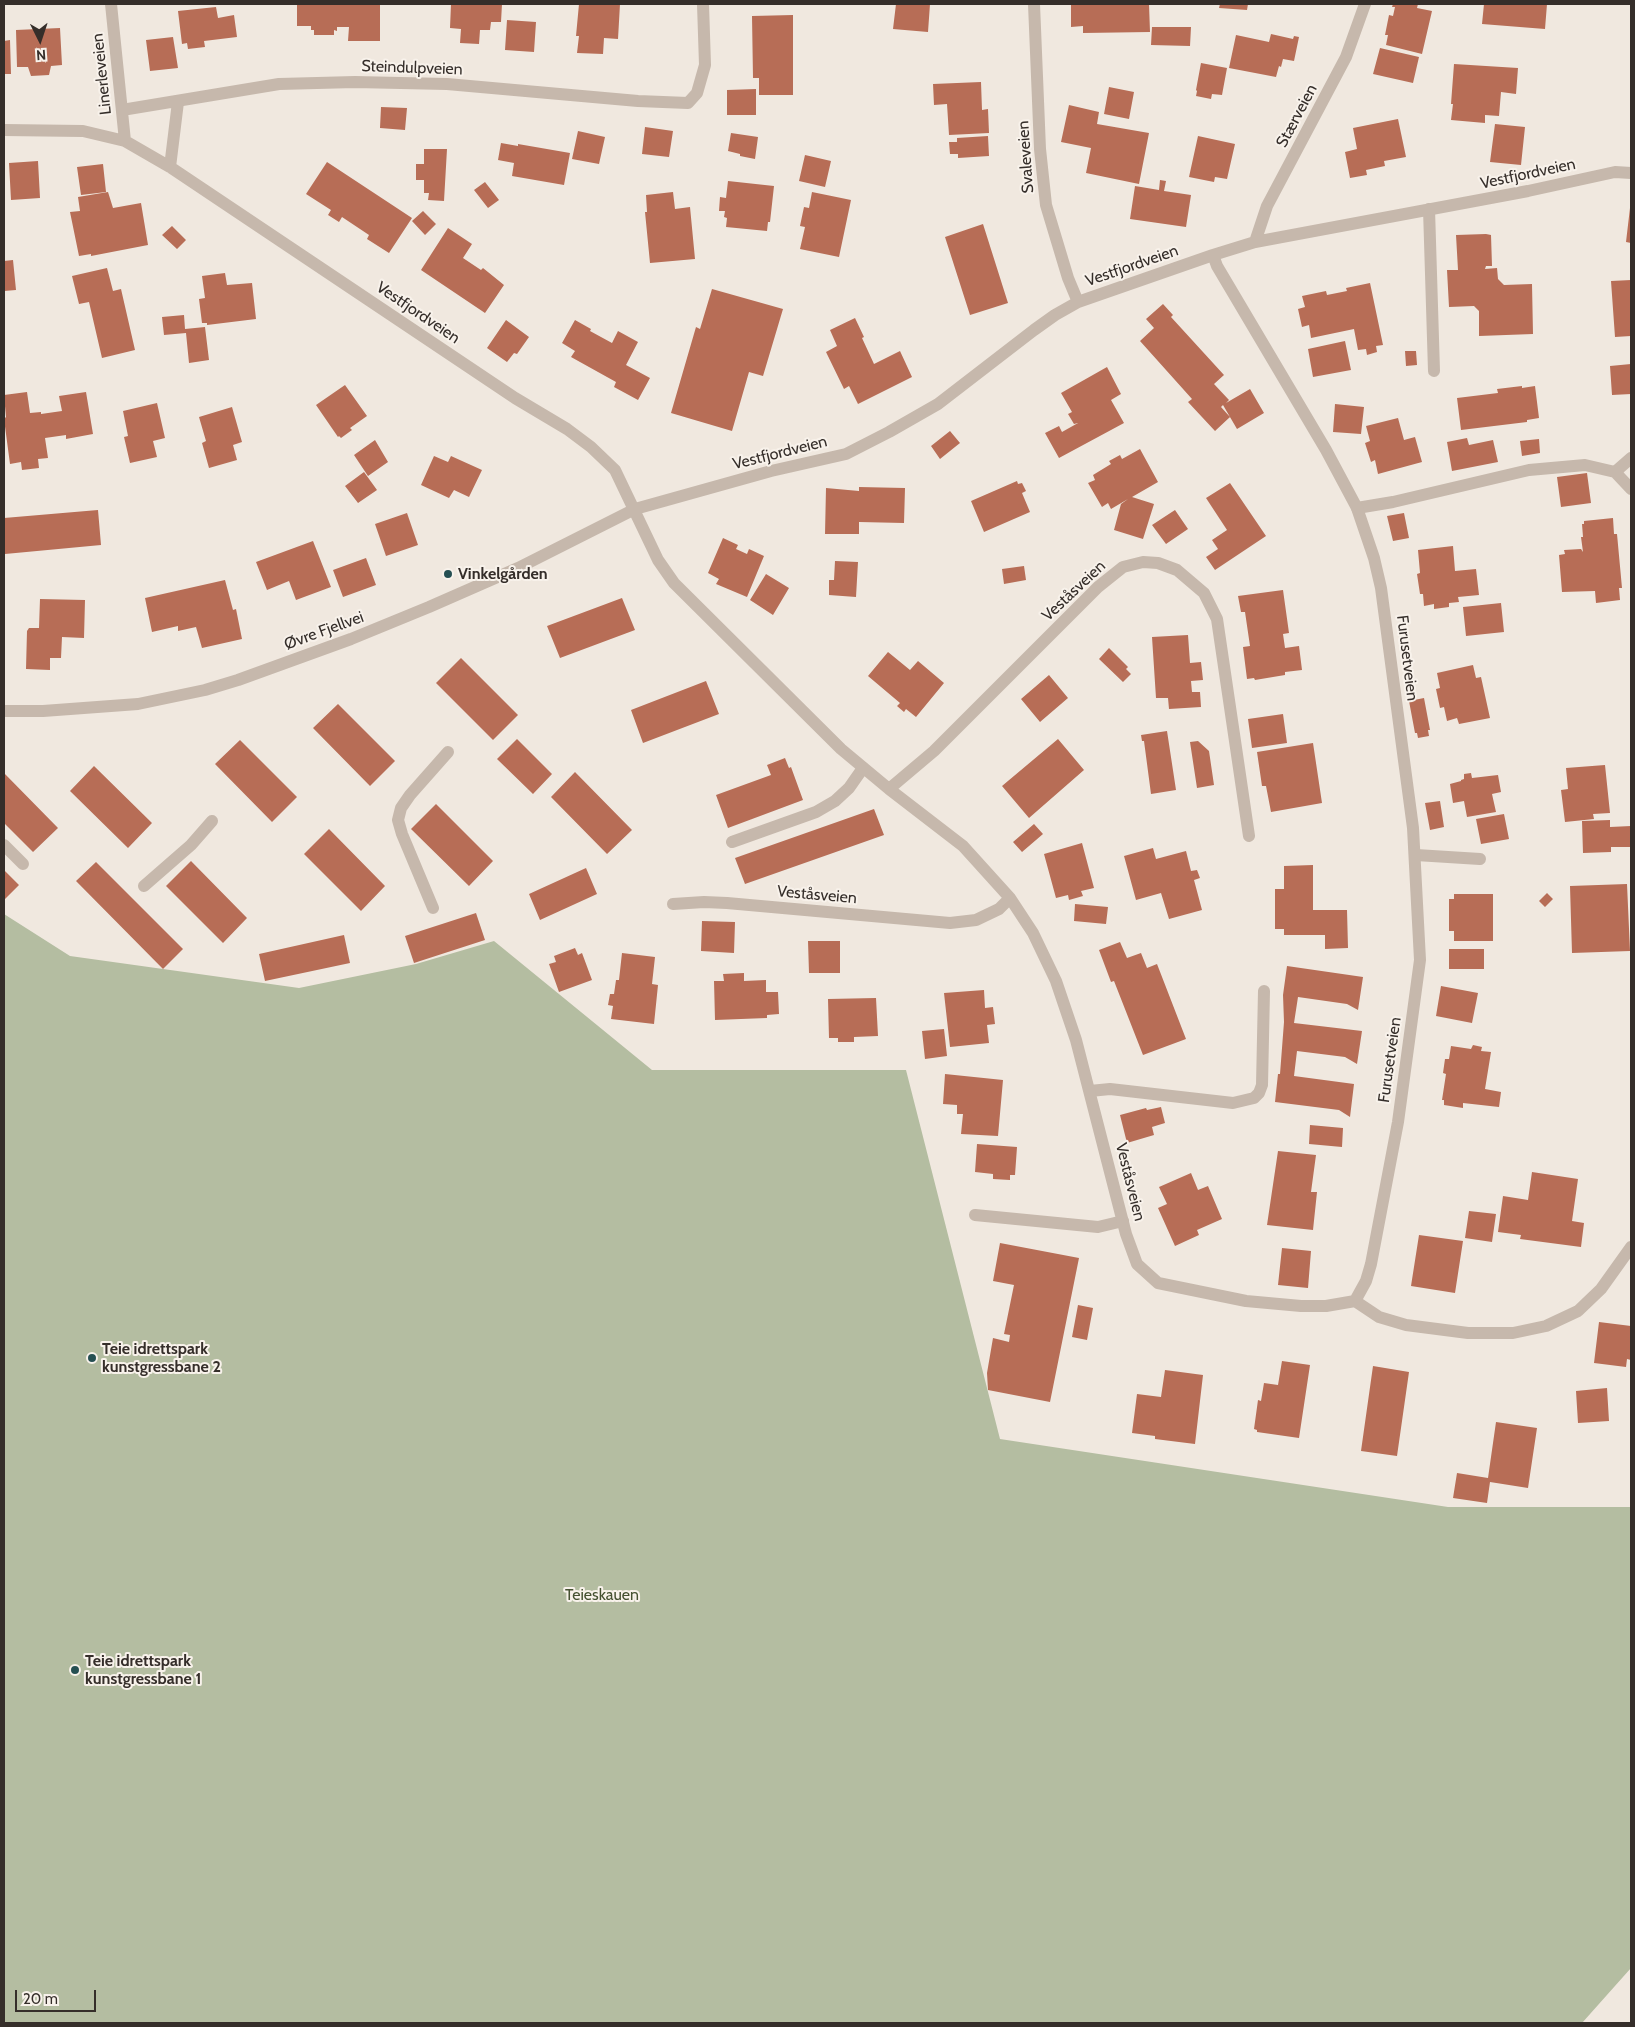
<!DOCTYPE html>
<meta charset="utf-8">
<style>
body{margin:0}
#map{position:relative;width:1635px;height:2027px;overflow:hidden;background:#f0e8df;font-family:Cabin,sans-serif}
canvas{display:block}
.frame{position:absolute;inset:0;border:5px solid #352e2a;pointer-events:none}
.north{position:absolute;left:15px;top:15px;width:50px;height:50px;-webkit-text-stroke:4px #f8f2eb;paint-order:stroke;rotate:176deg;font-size:14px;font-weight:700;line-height:20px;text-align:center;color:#352e2a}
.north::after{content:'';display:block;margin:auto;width:18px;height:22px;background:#352e2a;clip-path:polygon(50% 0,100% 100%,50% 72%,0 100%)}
.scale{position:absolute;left:15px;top:1990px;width:81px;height:22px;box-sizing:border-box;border:2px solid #352e2a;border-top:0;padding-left:6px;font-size:15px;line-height:18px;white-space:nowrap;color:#352e2a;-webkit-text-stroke:4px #f8f2eb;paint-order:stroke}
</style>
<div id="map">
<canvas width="1635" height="2027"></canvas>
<div class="frame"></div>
<div class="north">N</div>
<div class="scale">20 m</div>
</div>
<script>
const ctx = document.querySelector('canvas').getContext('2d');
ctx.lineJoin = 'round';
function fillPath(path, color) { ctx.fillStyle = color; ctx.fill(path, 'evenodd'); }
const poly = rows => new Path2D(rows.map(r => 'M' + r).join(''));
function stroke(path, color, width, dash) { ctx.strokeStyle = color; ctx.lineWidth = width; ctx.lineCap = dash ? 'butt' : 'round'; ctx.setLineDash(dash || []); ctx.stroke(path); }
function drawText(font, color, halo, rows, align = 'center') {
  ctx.font = font + ' Cabin,sans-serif'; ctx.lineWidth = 4; ctx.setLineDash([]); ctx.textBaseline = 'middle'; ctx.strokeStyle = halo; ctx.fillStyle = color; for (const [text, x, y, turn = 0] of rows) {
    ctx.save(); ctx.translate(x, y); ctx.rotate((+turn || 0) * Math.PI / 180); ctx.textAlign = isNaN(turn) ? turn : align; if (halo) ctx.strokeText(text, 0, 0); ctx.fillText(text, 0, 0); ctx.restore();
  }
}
fillPath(poly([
 [4,914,70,956,299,988,416,964,494,941,652,1070,906,1070,1000,1439,1448,1507,1631,1507,1631,1968,1582,2023,4,2023]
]), '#b4bda1');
fillPath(poly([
 [297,4,380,4,380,41,348,41,349,27,337,27,337,31,334,30,334,35,314,35,314,30,311,30,311,26,297,26],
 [451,4,502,4,501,22,491,22,490,30,480,30,479,44,460,43,461,29,450,28],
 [579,4,620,4,618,39,604,38,603,54,577,53,579,36,576,36],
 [896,4,930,4,928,32,893,29],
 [1071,4,1149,4,1150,32,1083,33,1083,26,1071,27],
 [1220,4,1248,4,1247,10,1219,8],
 [1393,4,1418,4,1417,8,1432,11,1422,54,1386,45,1388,35,1385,35,1389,15,1393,16,1395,7,1392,7],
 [1484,4,1547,4,1545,29,1482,24],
 [216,7,218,18,234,15,237,37,204,41,205,47,188,49,187,43,182,44,178,11],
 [793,15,793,95,759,95,759,78,753,78,752,16],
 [507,20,536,22,534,52,505,50],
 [1152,27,1191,27,1190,46,1151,45],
 [60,28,62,65,51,66,49,75,31,76,28,67,17,67,16,30],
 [1271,34,1293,39,1294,36,1299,37,1294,61,1283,59,1281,67,1279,66,1276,77,1229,68,1236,35,1269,42],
 [173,37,178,68,150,71,146,40],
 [10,40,11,74,4,74,4,41],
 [1380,48,1419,57,1413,83,1373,74],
 [1201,63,1227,68,1222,95,1212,94,1211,99,1196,96,1197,91,1196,90],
 [1454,64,1518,68,1516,94,1501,92,1499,116,1485,115,1485,123,1451,120,1453,104,1451,104],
 [981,82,982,110,988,109,989,133,949,135,947,104,934,105,933,84],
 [1109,87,1134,92,1129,119,1104,114],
 [756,89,756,115,727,115,727,90],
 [1069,105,1099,112,1097,124,1149,133,1139,184,1086,173,1091,148,1061,142],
 [381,107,407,108,405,130,380,128],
 [1398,119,1406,157,1384,161,1385,166,1366,170,1367,175,1350,178,1345,152,1357,149,1353,128],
 [1495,124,1525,127,1521,165,1490,162],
 [645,127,673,131,669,157,642,154],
 [578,131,605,137,599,164,572,159],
 [731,133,758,137,755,159,740,156,740,154,728,151],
 [988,136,989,156,958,158,958,154,950,154,949,142,957,142,957,138],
 [1198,136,1235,144,1227,179,1215,177,1214,182,1189,177],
 [501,143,518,146,518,144,570,153,564,185,512,176,514,163,498,160],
 [424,149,447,149,444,201,428,200,429,193,424,193,424,180,416,180,416,164,424,164],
 [805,155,831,161,825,187,799,181],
 [38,161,40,198,11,200,9,163],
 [327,162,412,218,389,253,367,239,369,235,342,217,339,222,328,215,331,210,306,194],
 [103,164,106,192,81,195,77,167],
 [1160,180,1166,181,1164,191,1191,195,1186,227,1130,219,1135,186,1159,190],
 [728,181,774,186,770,222,768,222,767,231,726,227,727,218,724,217,725,211,719,211,720,197,726,198],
 [485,182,499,200,488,208,474,190],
 [108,192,113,208,141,203,148,245,91,256,91,254,79,256,70,212,80,211,78,197],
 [673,192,675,209,690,207,695,259,650,263,645,212,647,212,646,195],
 [812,192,851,200,839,257,800,249,805,227,800,226,804,207,809,208],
 [1630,208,1631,208,1631,243,1626,242],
 [423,211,436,224,425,235,412,221],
 [983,224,1008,303,970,315,945,237],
 [172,226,186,240,177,249,162,235],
 [448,228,472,244,463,258,481,270,483,268,504,285,485,313,421,270],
 [1486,234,1491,235,1492,266,1486,266,1485,269,1497,268,1498,279,1504,285,1532,284,1533,334,1479,336,1479,311,1474,306,1449,307,1447,270,1458,270,1456,235],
 [13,260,16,290,4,291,4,261],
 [107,268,113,291,121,289,135,350,102,358,89,302,79,304,72,276],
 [225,273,227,285,252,283,256,319,207,325,207,323,202,323,199,299,205,298,202,276],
 [1631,280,1631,336,1615,337,1611,281],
 [1370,283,1383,345,1376,346,1377,352,1367,355,1366,349,1358,350,1354,329,1311,338,1309,325,1302,327,1298,309,1305,307,1302,296,1326,291,1327,295,1347,291,1346,288],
 [712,289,783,309,763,376,749,372,732,431,671,413,696,327,700,329],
 [1163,304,1173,315,1171,317,1224,375,1214,384,1229,400,1226,403,1250,389,1264,413,1237,429,1223,405,1221,407,1230,417,1215,431,1188,402,1192,399,1140,341,1154,328,1146,319],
 [184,315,185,329,205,327,209,360,189,363,186,333,164,335,162,317],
 [855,318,864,337,862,338,874,364,900,351,912,377,858,404,849,386,844,389,826,352,837,346,830,330],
 [506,320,529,337,517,354,514,353,507,362,487,348],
 [575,320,591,329,590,331,612,343,618,331,638,342,626,365,650,378,638,400,614,387,616,382,571,357,575,351,562,343],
 [1345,341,1351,370,1313,377,1308,349],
 [1405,351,1416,351,1417,365,1406,366],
 [1631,364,1631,394,1612,395,1610,366],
 [1107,367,1121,394,1111,400,1124,423,1059,458,1045,433,1059,426,1062,432,1078,423,1074,424,1068,414,1072,412,1061,393],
 [345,385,367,416,350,428,352,430,341,438,339,436,338,437,316,405],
 [1522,386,1522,388,1535,386,1539,418,1527,420,1527,422,1461,430,1457,398,1498,393,1497,389],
 [27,392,30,413,41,412,41,414,62,411,59,396,86,392,93,434,66,439,66,435,45,438,48,458,38,459,39,468,22,470,21,462,10,464,4,419,6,417,4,395],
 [157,403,165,438,153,441,157,457,130,463,124,437,128,436,123,411],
 [1335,404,1364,407,1361,434,1333,432],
 [232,407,242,442,233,445,237,460,209,468,202,443,206,441,199,417],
 [1398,418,1404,440,1415,437,1422,462,1378,474,1375,460,1371,462,1365,443,1370,441,1366,426],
 [950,431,960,443,940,459,931,446],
 [1467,438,1469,445,1493,440,1498,462,1452,471,1447,442],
 [1539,439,1540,453,1522,456,1520,441],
 [375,440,388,462,368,476,354,455],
 [1140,449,1158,482,1132,497,1154,504,1143,539,1114,530,1121,504,1128,499,1111,509,1108,503,1102,507,1088,483,1095,480,1093,475,1111,464,1109,461,1120,455,1122,459],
 [434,456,448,462,451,456,482,470,469,497,454,490,449,498,421,485],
 [364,472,377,490,358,503,345,486],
 [1587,473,1591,503,1561,507,1557,477],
 [1017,481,1018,484,1022,483,1026,491,1022,493,1030,512,984,532,971,501],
 [1230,483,1266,536,1215,570,1206,557,1218,549,1212,540,1227,530,1206,498],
 [859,487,905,488,904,523,859,522,859,534,825,534,826,488,859,491],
 [98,510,101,545,5,554,4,518],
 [1175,510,1188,529,1166,544,1152,525],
 [407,513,418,545,386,556,375,524],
 [1404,513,1409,538,1393,541,1387,516],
 [1613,518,1614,534,1617,534,1622,588,1619,588,1620,600,1596,603,1595,591,1562,592,1559,555,1565,554,1564,550,1581,549,1583,552,1581,537,1583,537,1582,524,1584,524,1584,521],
 [723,538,738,545,736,549,747,554,749,549,764,556,747,597,716,584,719,579,708,573],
 [313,541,331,587,296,600,289,581,267,590,256,562],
 [1453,546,1455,571,1476,569,1479,595,1458,597,1459,602,1449,603,1449,607,1434,609,1434,604,1424,606,1423,594,1420,594,1417,574,1420,573,1418,550],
 [366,558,376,585,343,597,333,570],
 [835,561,858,562,856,597,829,595,829,580,834,580],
 [1024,566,1026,580,1004,584,1002,569],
 [766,574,789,588,773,615,750,600],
 [225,580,233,610,236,609,242,639,202,648,196,627,178,631,178,626,152,632,145,598],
 [1283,590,1289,633,1283,634,1285,648,1299,646,1302,670,1285,672,1285,675,1255,680,1254,678,1247,679,1243,647,1250,646,1245,612,1241,612,1238,596],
 [622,598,635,630,560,658,547,626],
 [40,599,85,600,84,638,62,637,61,658,50,658,50,670,26,669,27,631,29,628,39,628],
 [1501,603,1504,632,1466,636,1463,607],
 [1188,635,1190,663,1201,662,1203,680,1191,681,1192,692,1200,692,1201,707,1169,709,1168,698,1156,698,1152,637],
 [1109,648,1128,667,1126,669,1131,674,1123,682,1099,659],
 [888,652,910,670,918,661,944,683,916,717,906,709,904,712,897,706,900,703,868,676],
 [461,658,518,715,493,740,436,683],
 [1473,665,1476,678,1481,677,1490,718,1459,724,1457,718,1447,721,1444,707,1440,708,1436,689,1440,688,1437,673],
 [1049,675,1068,698,1040,722,1021,699],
 [706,681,719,714,643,743,631,710],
 [1424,698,1430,730,1428,730,1429,736,1418,738,1417,733,1415,733,1409,701],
 [338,704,395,761,370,786,313,728],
 [1283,714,1287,743,1252,748,1248,719],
 [1167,731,1176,790,1151,794,1144,741,1142,741,1141,735],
 [517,739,552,774,533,794,497,759],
 [1058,739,1084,770,1029,818,1002,786],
 [240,740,297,797,272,822,215,764],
 [1198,741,1209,751,1214,785,1197,788,1190,742],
 [1313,743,1322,803,1271,812,1266,786,1262,786,1257,752],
 [785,758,789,768,791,767,803,800,728,828,716,795,771,775,767,765],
 [1605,765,1610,813,1593,814,1594,819,1565,822,1561,790,1568,789,1566,768],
 [94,766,152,823,128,848,70,791],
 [575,772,632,830,607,854,551,797],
 [4,773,58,828,33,852,4,823],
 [1471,773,1472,778,1498,775,1501,792,1492,794,1496,812,1467,817,1464,801,1453,803,1450,784,1461,781,1461,780,1464,779,1464,774],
 [1440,801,1444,827,1430,830,1425,803],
 [436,804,493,861,469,886,411,829],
 [874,809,884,835,745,884,735,858],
 [1504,814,1509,839,1481,844,1476,819],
 [1610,820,1610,827,1631,826,1631,847,1611,847,1611,852,1583,853,1582,821],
 [1034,824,1043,834,1022,852,1013,842],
 [329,829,385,886,361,911,304,854],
 [1082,843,1094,888,1081,891,1083,896,1069,900,1068,895,1056,898,1044,854],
 [1153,848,1156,859,1186,851,1191,871,1197,870,1200,878,1194,880,1202,910,1169,919,1161,893,1136,900,1124,856],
 [191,861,247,918,223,943,166,886],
 [96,862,183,949,163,969,76,881],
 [1313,865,1313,910,1347,910,1348,948,1325,949,1325,935,1284,935,1284,929,1275,929,1275,889,1284,889,1284,866],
 [586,868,597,894,540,920,529,894],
 [4,870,19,885,4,900],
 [1627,884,1630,951,1572,953,1570,886],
 [1547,893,1553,899,1545,907,1539,901],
 [1454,894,1493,894,1493,941,1454,941,1454,931,1449,931,1449,899,1454,899],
 [1075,904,1108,907,1106,924,1074,921],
 [476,913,485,940,414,963,405,936],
 [702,921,735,922,734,953,701,951],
 [344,935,350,963,265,981,259,954],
 [808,941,840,941,840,973,809,973],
 [1120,942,1127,958,1141,953,1147,968,1157,964,1186,1039,1143,1055,1114,981,1111,982,1099,950],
 [575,948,578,955,582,953,592,980,559,992,549,964,556,962,554,956],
 [1449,949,1484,949,1484,969,1449,969],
 [622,953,655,957,652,984,658,985,654,1024,611,1019,613,1006,608,1005,610,994,614,994,616,980,619,980],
 [1287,966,1363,977,1358,1010,1347,1004,1298,997,1294,1023,1362,1031,1357,1064,1345,1057,1297,1051,1294,1076,1354,1084,1350,1117,1339,1110,1275,1102,1278,1074,1280,1074,1284,1022,1283,995],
 [744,973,744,981,766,980,766,992,778,992,779,1014,767,1015,767,1018,715,1020,714,981,724,981,723,974],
 [1441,986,1478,993,1472,1023,1436,1016],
 [984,990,985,1008,993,1007,995,1024,987,1025,989,1043,950,1047,944,993],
 [876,998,878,1036,854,1037,854,1042,838,1042,838,1038,829,1038,828,999],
 [944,1029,947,1056,925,1059,922,1031],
 [1473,1045,1482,1047,1481,1051,1491,1052,1485,1089,1501,1092,1499,1107,1463,1103,1463,1108,1444,1105,1444,1100,1442,1100,1446,1074,1443,1073,1445,1059,1449,1059,1451,1046,1471,1049],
 [945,1074,1003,1080,998,1136,961,1134,963,1114,957,1114,957,1105,943,1104],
 [1161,1107,1165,1123,1152,1127,1154,1135,1127,1143,1120,1115,1146,1108,1147,1110],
 [1310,1125,1343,1128,1342,1147,1309,1144],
 [977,1144,1017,1147,1015,1175,1010,1175,1010,1180,993,1179,993,1174,975,1172],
 [1278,1151,1316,1155,1311,1192,1317,1192,1313,1230,1267,1225],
 [1532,1172,1578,1179,1572,1221,1584,1223,1581,1247,1520,1239,1521,1235,1498,1232,1503,1196,1528,1200],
 [1191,1173,1198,1190,1208,1186,1222,1219,1197,1230,1199,1235,1175,1246,1158,1208,1167,1204,1159,1187],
 [1469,1211,1496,1214,1492,1242,1465,1238],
 [1419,1235,1463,1241,1455,1293,1411,1286],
 [1000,1243,1079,1258,1050,1402,988,1390,987,1373,993,1338,1009,1342,1010,1335,1004,1334,1014,1285,993,1281],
 [1282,1248,1311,1251,1308,1288,1278,1285],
 [1078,1305,1093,1308,1087,1340,1072,1337],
 [1599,1322,1631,1326,1631,1360,1627,1359,1626,1367,1594,1363],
 [1282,1361,1310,1365,1299,1438,1257,1432,1257,1430,1254,1429,1258,1400,1261,1401,1264,1383,1278,1385],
 [1373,1366,1409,1372,1397,1456,1361,1451],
 [1165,1370,1203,1375,1195,1444,1155,1439,1155,1436,1132,1433,1137,1394,1161,1397],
 [1607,1388,1609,1421,1578,1423,1576,1391],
 [1496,1422,1537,1428,1528,1488,1490,1482,1487,1503,1453,1498,1457,1473,1488,1478]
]), '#b76d56');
stroke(poly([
 [1429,209,1434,371],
 [1615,472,1631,458],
 [1357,508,1393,502,1529,470,1585,465,1615,472,1631,489],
 [732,842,816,812,835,801,849,788,863,768],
 [4,845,23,864],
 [1416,855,1480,859],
 [144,886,191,845,212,821],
 [433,908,402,834,398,820,401,808,410,795,448,752],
 [1090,1091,1110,1089,1233,1103,1254,1098,1259,1093,1262,1085,1264,991],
 [975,1215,1098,1227,1123,1221]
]), '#c6b8ac', 12);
stroke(poly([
 [111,4,125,141],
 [1034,4,1040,149,1046,205,1068,278,1078,302],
 [122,110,279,84,355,82,447,84,638,101,688,103,697,93,705,65,703,4],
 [4,130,83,131,125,141,170,167,515,398,567,429,591,447,615,470,658,560,674,583,841,749,889,789,963,846,1010,898,1033,933,1056,981,1076,1040,1126,1234,1137,1264,1158,1283,1246,1301,1301,1306,1326,1306,1355,1301],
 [170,167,178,102],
 [1255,242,1267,206,1346,57,1365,4],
 [1213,255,1217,266,1326,450,1357,508,1374,558,1381,588,1413,828,1420,960,1398,1122,1371,1264,1366,1281,1355,1301,1379,1317,1406,1325,1468,1333,1513,1333,1546,1326,1578,1311,1601,1289,1631,1247],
 [4,711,43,711,138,704,205,690,238,680,351,639,429,607,518,568,635,509,771,471,846,454,889,432,938,404,1034,330,1055,315,1078,302,1213,255,1255,242,1528,191,1615,172,1631,173],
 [889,789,934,751,1098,587,1123,567,1143,562,1158,563,1177,570,1204,593,1217,619,1249,836],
 [673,904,704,902,727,903,950,923,976,920,999,909,1010,898]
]), '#c6b8ac', 12);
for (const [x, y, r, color] of [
 [448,574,5,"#254f52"],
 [92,1358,5,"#254f52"],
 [75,1670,5,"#254f52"]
]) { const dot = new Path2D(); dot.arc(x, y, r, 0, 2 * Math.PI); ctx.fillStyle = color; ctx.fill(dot); stroke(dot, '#f8f2eb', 2); }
drawText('16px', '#352e2a', '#f8f2eb', [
 ["Steindulpveien",412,68,2],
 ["Linerleveien",102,74,-96],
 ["Stærveien",1297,116,-62],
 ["Svaleveien",1026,157,-94],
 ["Vestfjordveien",1528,174,-12],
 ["Vestfjordveien",1132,266,-19],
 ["Vestfjordveien",418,313,34],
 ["Vestfjordveien",780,453,-14],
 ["Veståsveien",1074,591,-43],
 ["Øvre Fjellvei",324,631,-20],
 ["Furusetveien",1407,658,83],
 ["Veståsveien",817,895,5],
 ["Furusetveien",1390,1060,-82],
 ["Veståsveien",1130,1182,76]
]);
drawText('bold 16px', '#352e2a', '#f8f2eb', [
 ["Vinkelgården",458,574],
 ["Teie idrettspark",102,1349],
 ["kunstgressbane 2",102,1367],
 ["Teie idrettspark",85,1661],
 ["kunstgressbane 1",85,1679]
], 'left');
drawText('16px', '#455131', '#f8f2eb', [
 ["Teieskauen",602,1595]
]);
</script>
